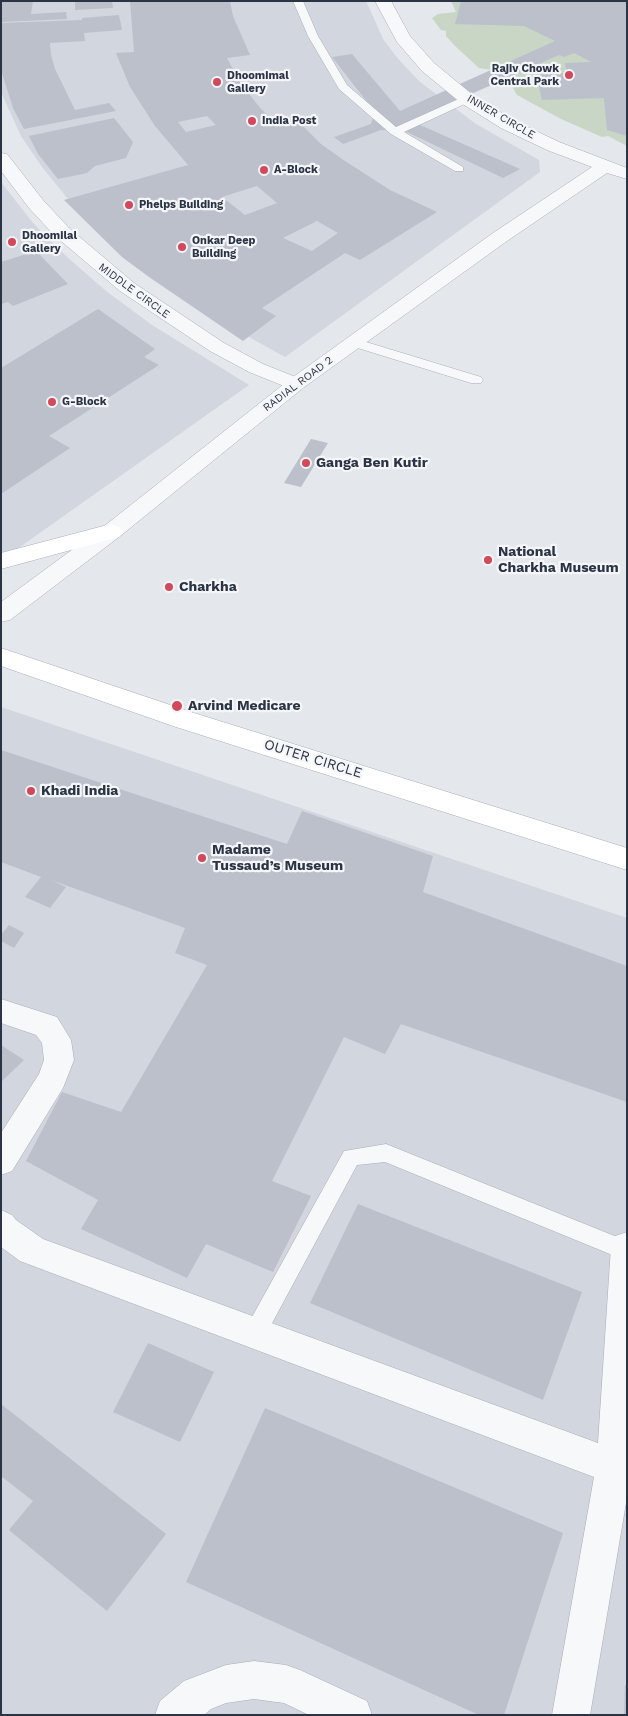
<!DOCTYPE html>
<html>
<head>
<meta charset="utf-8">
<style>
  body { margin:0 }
  #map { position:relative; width:628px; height:1716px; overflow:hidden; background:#e4e7ec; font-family:"Work Sans",sans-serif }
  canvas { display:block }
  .frame { position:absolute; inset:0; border:2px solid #2b3445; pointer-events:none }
</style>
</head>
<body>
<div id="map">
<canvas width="628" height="1716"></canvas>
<div class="frame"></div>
</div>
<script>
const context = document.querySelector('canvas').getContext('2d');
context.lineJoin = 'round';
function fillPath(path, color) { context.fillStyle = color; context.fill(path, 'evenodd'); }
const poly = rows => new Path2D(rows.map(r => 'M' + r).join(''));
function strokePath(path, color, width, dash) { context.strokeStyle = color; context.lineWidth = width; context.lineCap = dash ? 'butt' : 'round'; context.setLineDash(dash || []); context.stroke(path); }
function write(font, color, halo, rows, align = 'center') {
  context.font = font + ' "Work Sans",sans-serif'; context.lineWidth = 4.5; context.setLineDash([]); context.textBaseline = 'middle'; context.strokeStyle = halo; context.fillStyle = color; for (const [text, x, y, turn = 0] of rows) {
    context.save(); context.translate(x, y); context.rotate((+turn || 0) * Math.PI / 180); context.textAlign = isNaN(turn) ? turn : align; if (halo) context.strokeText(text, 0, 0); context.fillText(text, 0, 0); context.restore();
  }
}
const built = poly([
  [1,1,366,1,383,39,399,60,420,82,476,124,539,160,540,172,285,357,229,326,68,199,42,167,21,136,1,92],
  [1,182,33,223,67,257,106,291,152,325,249,385,10,554,1,555],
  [1,707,627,918,627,1715,1,1715]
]);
const green = poly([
  [451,1,627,1,627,146,608,136,602,137,561,119,517,95,513,88,517,79,505,72,479,68,455,46,446,36,446,31,441,30,432,18,438,14,456,12]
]);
const building = poly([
  [1,1,33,1,31,14,66,12,67,19,1,22],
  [75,1,112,1,113,8,75,10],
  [130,1,230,1,233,16,250,55,227,58,241,84,261,109,274,121,294,117,321,144,342,159,390,190,437,212,360,260,345,253,262,308,276,316,243,341,149,277,122,257,64,200,188,165,155,126,130,87,116,53,134,52],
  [207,116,216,125,186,132,178,122],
  [257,186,277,203,245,215,222,197],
  [317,221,338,233,312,251,283,238],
  [461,1,627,1,627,136,607,130,604,98,542,100,536,73,567,73,565,63,591,62,574,53,564,57,559,55,417,118,420,125,520,169,503,178,405,131,381,130,343,144,334,137,371,124,375,112,332,57,352,54,400,111,555,41,524,26,455,24],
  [119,15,122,30,84,33,85,41,50,43,51,55,55,69,75,110,109,103,116,111,24,129,13,108,1,70,1,23,82,20,82,18],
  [114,118,133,142,126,158,95,166,87,173,58,179,38,154,29,136],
  [36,251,68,284,13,306,8,302,1,304,1,262],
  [98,309,155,349,144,357,159,365,49,436,70,448,1,494,1,368],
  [311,439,328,443,301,487,284,483],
  [1,750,287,844,302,811,433,856,423,892,627,966,627,1102,401,1024,385,1054,344,1037,272,1181,311,1196,273,1272,206,1244,187,1278,81,1229,98,1200,26,1161,62,1092,121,1112,207,965,175,953,185,928,51,880,66,887,50,908,25,897,41,877,1,862],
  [9,925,24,933,14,948,1,941,1,935],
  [1,1045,24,1060,1,1082],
  [358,1204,582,1292,543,1400,310,1303],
  [148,1343,214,1372,180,1442,113,1412],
  [1,1404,166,1534,107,1611,9,1530,33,1501,1,1476],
  [265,1408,563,1533,504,1715,479,1715,186,1582],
  [625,1685,627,1685,627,1715,624,1715]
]);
const service = poly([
  [293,1,303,1,318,36,347,85,396,127,463,97,471,97,471,101,404,132,463,167,463,171,455,171,391,134,339,89,308,36,293,1],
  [353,338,481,377,483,380,481,383,471,383,348,345,346,342,348,339,353,338],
  [386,1144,627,1241,627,1261,385,1162,357,1165,263,1340,255,1343,247,1340,244,1333,247,1326,344,1151,386,1144]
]);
const minor = poly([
  [1,153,7,154,43,200,69,228,134,283,224,343,263,364,303,380,307,384,303,388,296,390,289,388,249,372,210,351,120,291,55,236,29,208,1,171,1,153],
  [1,999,57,1017,71,1040,74,1060,63,1088,12,1171,1,1175,1,1133,39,1074,44,1060,42,1043,36,1035,1,1023,1,999],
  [1,1210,12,1215,16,1220,43,1239,598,1443,611,1247,615,1236,627,1232,627,1497,590,1715,552,1715,594,1477,20,1261,1,1247,1,1210],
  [254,1661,286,1665,300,1670,367,1701,372,1715,309,1715,284,1703,254,1699,226,1703,211,1709,204,1715,155,1715,160,1701,184,1681,226,1665,254,1661]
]);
const tertiary = poly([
  [375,1,391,1,410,36,434,63,473,95,513,120,559,142,627,168,627,179,607,173,507,241,303,388,119,537,10,620,1,622,1,602,103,527,289,380,493,233,592,167,547,150,501,128,461,103,422,71,397,42,375,1]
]);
const secondary = poly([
  [111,524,119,527,123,532,119,537,1,569,1,553,111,524],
  [1,648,194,713,627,848,627,870,176,727,1,666,1,648]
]);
const markers = [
  [569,75,5,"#d1495b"],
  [217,82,5,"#d1495b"],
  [252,121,5,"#d1495b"],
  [264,170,5,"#d1495b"],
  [129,205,5,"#d1495b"],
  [12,242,5,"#d1495b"],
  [182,247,5,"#d1495b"],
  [52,402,5,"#d1495b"],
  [306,463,5,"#d1495b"],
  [488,560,5,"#d1495b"],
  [169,587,5,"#d1495b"],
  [177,706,6,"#d1495b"],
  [31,791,5,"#d1495b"],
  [202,858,5,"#d1495b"]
];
const farPoinames = [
  ["Rajiv Chowk",559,69,"right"],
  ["Central Park",559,82,"right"],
  ["Dhoomimal",227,76],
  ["Gallery",227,89],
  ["India Post",262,121],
  ["A-Block",274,170],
  ["Phelps Building",139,205],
  ["Dhoomilal",22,236],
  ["Gallery",22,249],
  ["Onkar Deep",192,241],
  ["Building",192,254],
  ["G-Block",62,402]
];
const farStreetnames = [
  ["INNER CIRCLE",501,117,30],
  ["MIDDLE CIRCLE",134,291,36],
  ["RADIAL ROAD 2",298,384,-37]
];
const poiNames = [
  ["Ganga Ben Kutir",316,463],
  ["National",498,552],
  ["Charkha Museum",498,568],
  ["Charkha",179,587],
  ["Arvind Medicare",188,706],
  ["Khadi India",41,791],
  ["Madame",212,850],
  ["Tussaud’s Museum",212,866]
];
const streetNames = [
  ["OUTER CIRCLE",313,759,17]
];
fillPath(built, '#d2d6de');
fillPath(green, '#c9d6c5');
fillPath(building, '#bbc0ca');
strokePath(service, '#a9aeb7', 1);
strokePath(minor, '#a9aeb7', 1);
strokePath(tertiary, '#a9aeb7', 1);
strokePath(secondary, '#a9aeb7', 1);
fillPath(service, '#f7f8fa');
fillPath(minor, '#f7f8fa');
fillPath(tertiary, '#f7f8fa');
fillPath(secondary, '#fff');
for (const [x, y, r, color] of markers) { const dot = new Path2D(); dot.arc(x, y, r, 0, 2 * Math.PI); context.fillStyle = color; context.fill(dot); strokePath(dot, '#f4f6f9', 2); }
write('bold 11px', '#2b3445', '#f4f6f9', farPoinames, 'left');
write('11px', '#2b3445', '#f4f6f9', farStreetnames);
write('bold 14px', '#2b3445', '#f4f6f9', poiNames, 'left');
write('14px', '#2b3445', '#f4f6f9', streetNames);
</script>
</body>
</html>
